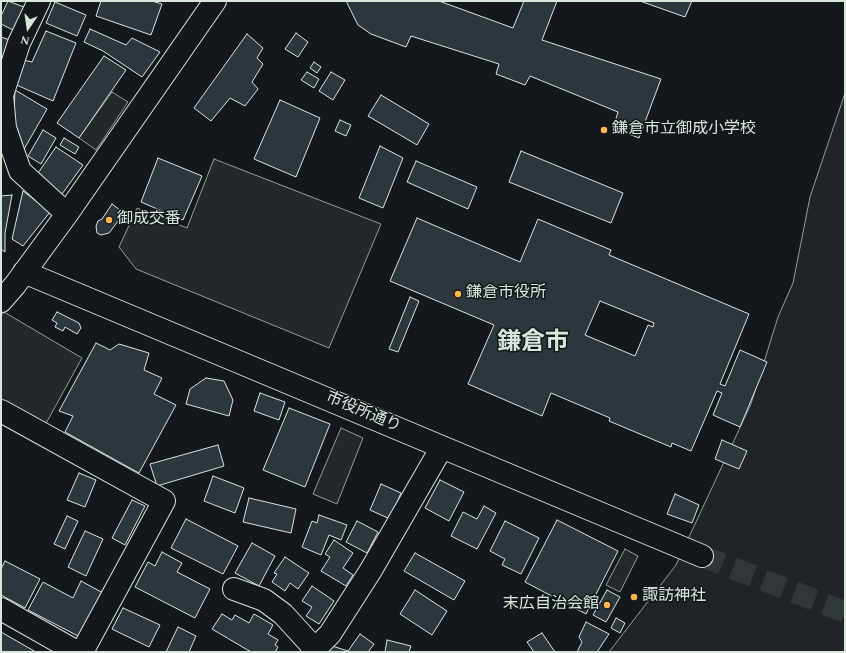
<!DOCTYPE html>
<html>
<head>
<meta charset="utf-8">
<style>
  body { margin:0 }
  #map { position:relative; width:846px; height:653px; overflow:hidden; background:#14181c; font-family:Spectral,serif }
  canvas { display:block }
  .frame { position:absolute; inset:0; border:2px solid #d8e6dc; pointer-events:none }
  .north { position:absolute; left:8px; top:8px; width:40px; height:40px; -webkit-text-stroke:3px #14181c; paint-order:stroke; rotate:193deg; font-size:11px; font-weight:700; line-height:16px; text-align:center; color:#d8e6dc }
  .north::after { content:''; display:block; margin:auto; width:14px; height:18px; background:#d8e6dc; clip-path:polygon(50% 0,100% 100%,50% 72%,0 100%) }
</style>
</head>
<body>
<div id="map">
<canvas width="846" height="653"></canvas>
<div class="frame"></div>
<div class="north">N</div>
</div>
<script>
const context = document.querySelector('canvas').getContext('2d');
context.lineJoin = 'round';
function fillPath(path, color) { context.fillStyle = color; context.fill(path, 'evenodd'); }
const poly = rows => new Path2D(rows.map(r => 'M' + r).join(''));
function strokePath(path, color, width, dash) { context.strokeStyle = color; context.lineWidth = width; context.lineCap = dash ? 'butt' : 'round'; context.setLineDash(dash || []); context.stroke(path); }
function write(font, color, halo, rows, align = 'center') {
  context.font = font + ' Spectral,"Noto Sans JP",serif'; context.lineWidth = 3; context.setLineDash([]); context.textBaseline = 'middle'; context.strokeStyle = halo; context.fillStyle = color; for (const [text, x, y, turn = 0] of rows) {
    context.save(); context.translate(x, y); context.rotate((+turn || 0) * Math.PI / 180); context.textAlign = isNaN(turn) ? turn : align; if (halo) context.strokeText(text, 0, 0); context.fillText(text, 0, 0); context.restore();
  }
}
const green = poly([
  [845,93,845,652,609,652,676,565,751,404,778,317,793,283,810,197,845,93]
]);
const parking = poly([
  [112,92,128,102,96,150,79,138,112,92],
  [214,159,381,224,329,348,136,269,119,247,137,208,187,228,214,159],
  [4,312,82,358,44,427,1,404,1,316,4,312],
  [341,428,363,438,337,504,313,494,341,428],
  [625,549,638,556,620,592,606,585,625,549]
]);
const building = poly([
  [8,1,24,7,13,30,1,24,1,16,8,1],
  [101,1,152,1,162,4,151,35,96,16,101,1],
  [346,1,439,1,513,28,524,1,557,1,542,40,661,79,639,138,613,128,618,112,530,76,525,85,496,74,499,64,411,36,406,47,371,34,358,25,346,1],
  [640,1,692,1,685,17,640,1],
  [55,2,86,15,77,36,46,23,55,2],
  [90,29,126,45,132,38,160,52,142,77,103,51,84,42,90,29],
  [46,31,76,43,53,101,12,83,23,60,32,62,46,31],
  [296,33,308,42,298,57,285,49,296,33],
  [247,34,263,48,257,58,263,64,252,82,258,89,245,106,230,98,211,121,194,108,247,34],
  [1,37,10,40,1,62,1,37],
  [104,56,126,70,79,138,57,123,104,56],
  [314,62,321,67,317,73,310,68,314,62],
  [307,72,319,79,314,88,301,80,307,72],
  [331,72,345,80,333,100,319,91,331,72],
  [15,90,47,109,23,151,19,145,14,117,15,90],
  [381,95,429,124,417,145,368,116,381,95],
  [280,100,320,118,296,177,254,159,280,100],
  [340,120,351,125,346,136,335,131,340,120],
  [43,130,56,138,41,164,28,156,43,130],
  [64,138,79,147,75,154,60,145,64,138],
  [380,146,403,158,383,208,359,198,380,146],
  [56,147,83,165,62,194,36,176,56,147],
  [521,151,623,193,611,223,509,182,521,151],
  [158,158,202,176,183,220,141,202,158,158],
  [416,161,477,187,468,209,407,182,416,161],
  [23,191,50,212,23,246,12,239,23,191],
  [12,195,5,233,5,252,1,249,1,196,12,195],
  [112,204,124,213,109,233,101,235,97,233,96,226,98,221,102,219,112,204],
  [417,218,520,262,538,219,611,250,609,255,749,314,720,384,725,386,740,350,767,362,740,427,713,415,722,393,717,391,691,451,672,443,671,447,609,421,610,418,551,393,542,416,468,384,494,325,390,281,417,218],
  [600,301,654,323,653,327,648,325,635,356,585,335,600,301],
  [410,297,419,301,398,352,389,349,410,297],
  [57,312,79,323,81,328,77,334,65,327,63,331,55,327,57,323,52,320,57,312],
  [96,343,110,350,119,344,149,353,144,370,162,378,154,394,176,405,139,473,65,432,73,416,59,411,96,343],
  [206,378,224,381,233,400,229,416,186,404,190,389,206,378],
  [260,393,285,402,279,420,254,411,260,393],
  [289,408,330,424,305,487,263,470,289,408],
  [722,440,747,451,739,469,715,459,722,440],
  [218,445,224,466,157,486,150,464,218,445],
  [79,473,96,480,85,507,67,500,79,473],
  [213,476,244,488,235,513,204,501,213,476],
  [440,480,464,492,449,521,425,508,440,480],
  [381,484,401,493,390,519,370,510,381,484],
  [675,494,699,505,692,523,667,514,675,494],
  [249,498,296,509,291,533,243,522,249,498],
  [132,500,145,506,125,545,112,538,132,500],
  [484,506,496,513,477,549,451,536,463,512,477,519,484,506],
  [319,515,347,525,341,540,329,535,321,555,302,547,312,521,317,523,319,515],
  [67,516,78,521,65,549,54,544,67,516],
  [186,519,238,546,223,574,171,548,186,519],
  [557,520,618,551,586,614,525,582,557,520],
  [357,521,378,532,367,553,346,542,357,521],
  [505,521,539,538,521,574,502,565,505,559,490,551,505,521],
  [85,531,103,539,86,576,68,567,85,531],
  [334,540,353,553,343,568,353,575,346,586,321,571,330,557,325,554,334,540],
  [252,543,275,556,259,586,235,573,252,543],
  [162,552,182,563,177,572,210,589,195,618,135,587,148,562,155,566,162,552],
  [415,553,465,581,454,600,404,571,415,553],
  [285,557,309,573,298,589,290,583,285,591,272,582,277,574,274,573,285,557],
  [5,561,40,579,25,608,1,595,1,569,5,561],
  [81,581,103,593,80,637,28,610,43,582,73,598,81,581],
  [312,586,334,601,319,624,306,616,312,607,302,601,312,586],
  [415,590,447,611,432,635,400,614,415,590],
  [607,590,620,597,606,622,593,615,607,590],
  [123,608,160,625,149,647,112,629,123,608],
  [222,614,232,620,235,615,249,623,254,614,273,625,268,634,278,640,275,645,278,647,275,652,251,652,212,629,222,614],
  [616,618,625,623,620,633,611,628,616,618],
  [586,622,609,634,597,652,577,652,582,642,579,637,586,622],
  [178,627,196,636,189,652,166,652,178,627],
  [1,632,36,652,1,652,1,632],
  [542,633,555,652,534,652,527,642,542,633],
  [360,634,374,644,368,652,325,652,329,645,348,651,360,634],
  [387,640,411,646,409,652,385,652,387,640]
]);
const minorTunnel = poly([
  [702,556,845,612]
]);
const minor = poly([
  [39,1,19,43,2,95,5,128,20,171,67,214],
  [24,272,702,556],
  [1,301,15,285,67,214,215,1],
  [1,411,164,501,82,652],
  [234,589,264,600,283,614,315,649],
  [1,609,77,652],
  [312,652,330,634,371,570,442,447]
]);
const markers = [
  [604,130,4,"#ffb74d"],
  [109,220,4,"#ffb74d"],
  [458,294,4,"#ffb74d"],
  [634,597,4,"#ffb74d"],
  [607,605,4,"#ffb74d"]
];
const poiNames = [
  ["鎌倉市立御成小学校",612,130],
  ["御成交番",117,220],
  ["鎌倉市役所",466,294],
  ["諏訪神社",642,597],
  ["末広自治会館",599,605,"right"]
];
const streetNames = [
  ["市役所通り",363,413,23]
];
const townNames = [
  ["鎌倉市",533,344]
];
fillPath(green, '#202428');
strokePath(green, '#939e99', 1);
fillPath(parking, '#24282b');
strokePath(parking, '#939e99', 1);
fillPath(building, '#2c363c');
strokePath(building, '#d8e6dc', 1);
strokePath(minorTunnel, '#313739', 22, [22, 11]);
strokePath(minor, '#d8e6dc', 24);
strokePath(minor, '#14181c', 22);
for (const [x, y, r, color] of markers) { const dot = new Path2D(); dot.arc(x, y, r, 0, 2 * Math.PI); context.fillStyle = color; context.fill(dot); strokePath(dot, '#14181c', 1.5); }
write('16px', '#d8e6dc', '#14181c', poiNames, 'left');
write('16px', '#d8e6dc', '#14181c', streetNames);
write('bold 24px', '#d8e6dc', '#14181c', townNames);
</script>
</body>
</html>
